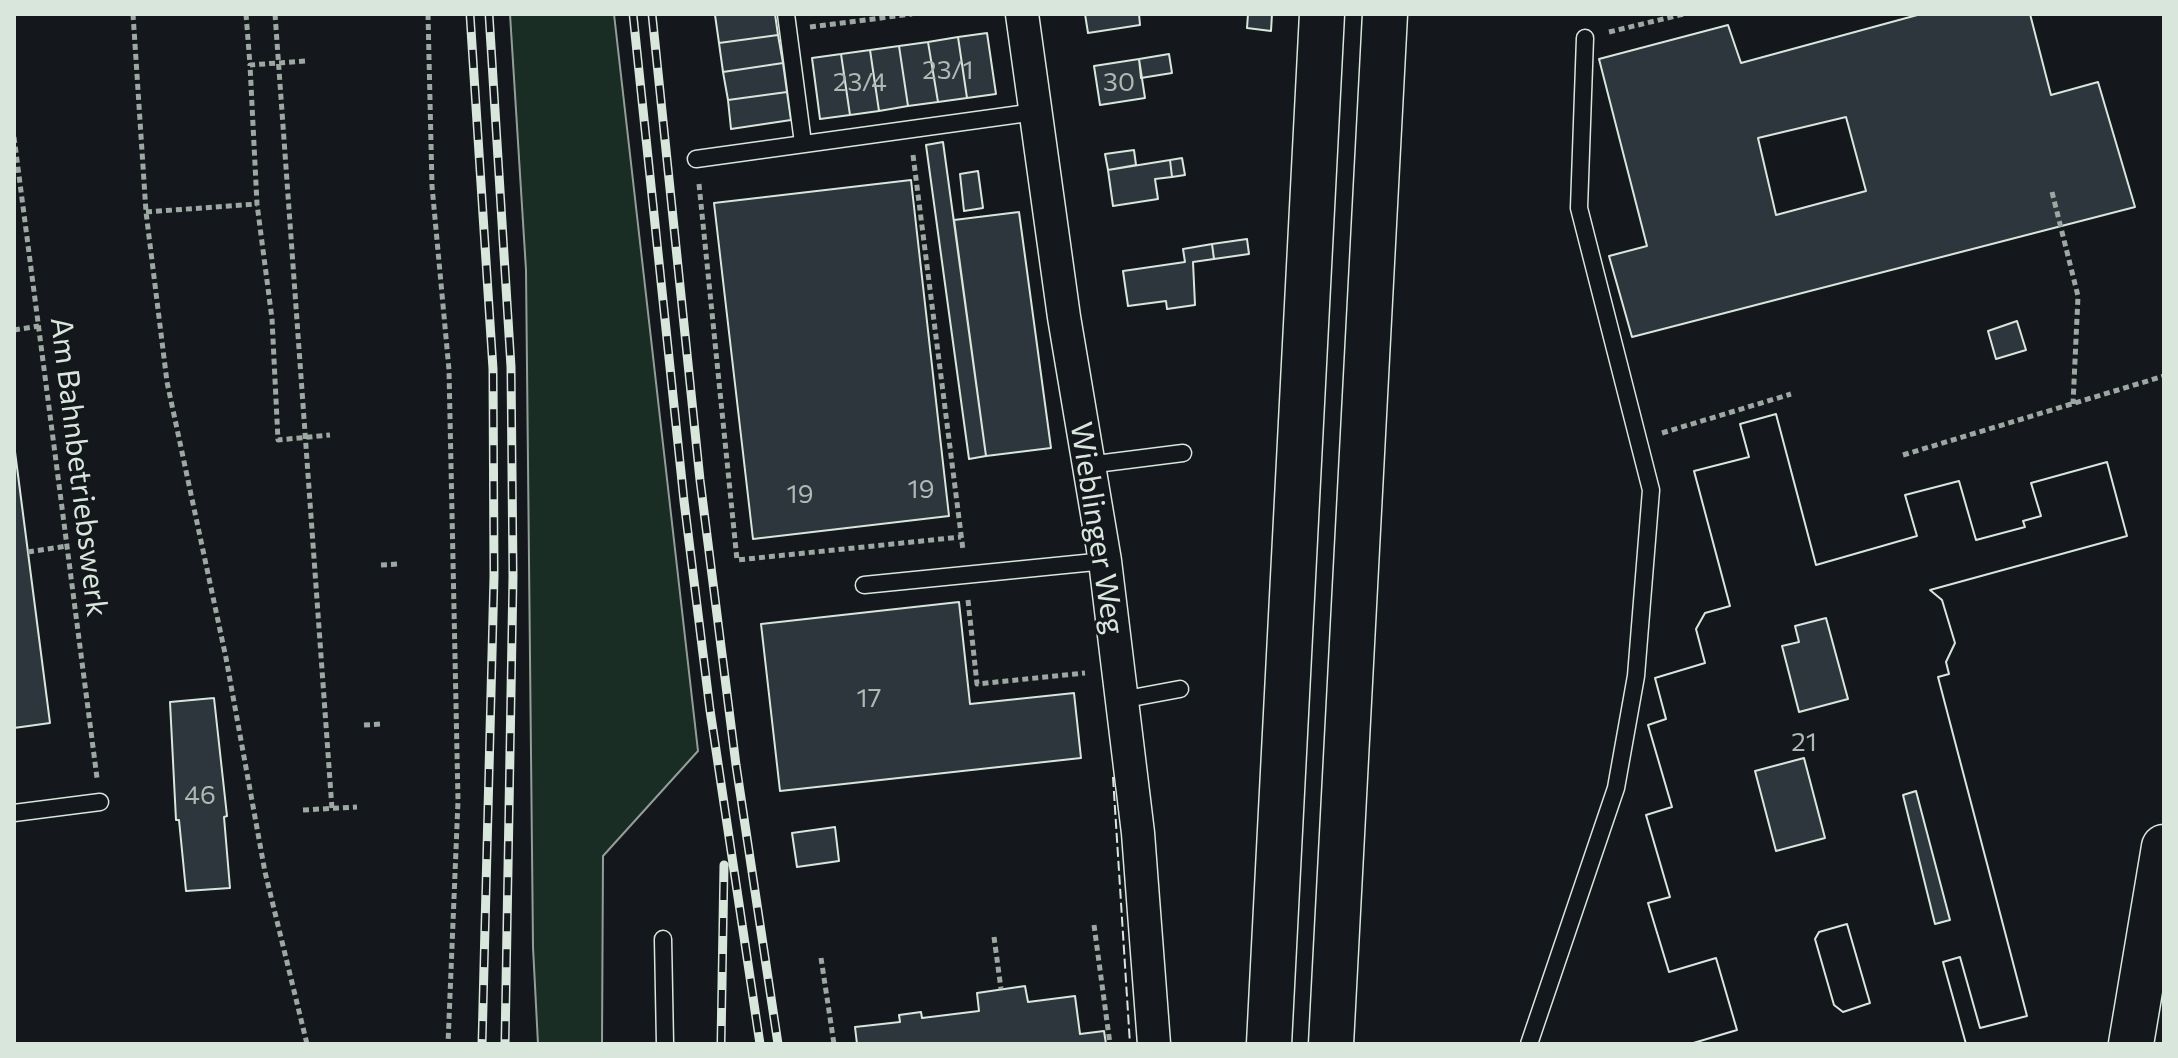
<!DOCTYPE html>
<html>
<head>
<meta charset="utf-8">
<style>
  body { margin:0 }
  #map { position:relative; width:2178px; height:1058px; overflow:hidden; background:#14181c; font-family:Commissioner,sans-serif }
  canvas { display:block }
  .frame { position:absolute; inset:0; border:16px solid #d8e6dc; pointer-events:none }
</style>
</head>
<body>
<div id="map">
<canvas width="2178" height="1058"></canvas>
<div class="frame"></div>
</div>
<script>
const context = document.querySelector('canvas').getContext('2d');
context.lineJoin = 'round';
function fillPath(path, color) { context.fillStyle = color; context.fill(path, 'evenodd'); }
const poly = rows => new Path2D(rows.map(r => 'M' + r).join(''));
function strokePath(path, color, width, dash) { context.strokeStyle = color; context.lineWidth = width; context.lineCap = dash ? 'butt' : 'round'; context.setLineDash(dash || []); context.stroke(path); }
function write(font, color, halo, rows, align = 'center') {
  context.font = font + ' Commissioner,sans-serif'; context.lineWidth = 6; context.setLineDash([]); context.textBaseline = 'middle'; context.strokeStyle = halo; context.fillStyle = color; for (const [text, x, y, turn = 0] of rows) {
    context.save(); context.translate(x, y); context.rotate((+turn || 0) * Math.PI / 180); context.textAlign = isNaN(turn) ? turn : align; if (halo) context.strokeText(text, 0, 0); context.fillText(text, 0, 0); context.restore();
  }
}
const green = poly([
  [510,14,614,14,698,751,603,856,602,1044,538,1044,533,947,526,270,510,14]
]);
const building = poly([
  [775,14,778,35,719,43,715,15,775,14],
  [1085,14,1139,14,1140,25,1088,33,1085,14],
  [1248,14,1272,14,1271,31,1247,28,1248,14],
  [1921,14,2030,14,2051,95,2098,82,2135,207,1632,337,1609,256,1647,246,1599,59,1728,25,1741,63,1921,14],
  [1846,117,1866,191,1776,215,1758,138,1846,117],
  [987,33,996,94,967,98,958,37,987,33],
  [778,35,783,63,723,72,719,43,778,35],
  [958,37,967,98,938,102,928,42,958,37],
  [928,42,938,102,908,106,899,46,928,42],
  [899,46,908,106,879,111,870,50,899,46],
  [870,50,879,111,850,115,841,54,870,50],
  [841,54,850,115,820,119,812,58,841,54],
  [1169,54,1172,73,1141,78,1139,59,1169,54],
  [1139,59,1145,98,1100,105,1094,66,1139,59],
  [783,63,787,92,728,100,723,72,783,63],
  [787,92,791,120,731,129,728,100,787,92],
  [943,142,986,456,969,459,926,145,943,142],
  [1134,150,1136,165,1108,170,1105,154,1134,150],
  [1182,158,1185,175,1172,177,1170,160,1182,158],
  [1170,160,1172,177,1155,179,1158,199,1113,206,1108,170,1170,160],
  [978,171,983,208,964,211,960,174,978,171],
  [911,180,949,516,753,539,714,203,911,180],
  [1019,212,1051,448,986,456,954,220,1019,212],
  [1247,239,1249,254,1214,259,1212,244,1247,239],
  [1212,244,1214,259,1193,262,1195,305,1167,309,1166,301,1128,306,1123,271,1185,262,1183,249,1212,244],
  [2017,321,2026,350,1996,359,1988,331,2017,321],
  [1776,414,1816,565,1917,536,1905,495,1959,481,1976,540,2025,527,2023,521,2041,516,2031,483,2107,462,2127,536,1930,590,1942,600,1955,643,1946,662,1949,674,1938,677,2027,1016,1980,1028,1960,957,1943,962,1966,1044,1690,1044,1737,1030,1716,958,1669,972,1648,903,1670,897,1646,815,1672,807,1648,725,1666,719,1655,678,1705,663,1696,629,1705,613,1730,606,1694,471,1749,457,1740,424,1776,414],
  [1847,924,1870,1003,1843,1012,1834,1005,1815,939,1819,932,1847,924],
  [1776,414,1816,565,1917,536,1905,495,1959,481,1976,540,2025,527,2023,521,2041,516,2031,483,2107,462,2127,536,1930,590,1942,600,1955,643,1946,662,1949,674,1938,677,2027,1016,1980,1028,1960,957,1943,962,1966,1044,1690,1044,1737,1030,1716,958,1669,972,1648,903,1670,897,1646,815,1672,807,1648,725,1666,719,1655,678,1705,663,1696,629,1705,613,1730,606,1694,471,1749,457,1740,424,1776,414],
  [1826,618,1848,699,1799,712,1782,646,1799,642,1795,626,1826,618],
  [1804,758,1825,838,1776,851,1755,771,1804,758],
  [1916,791,1950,920,1935,924,1903,795,1916,791],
  [1847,924,1870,1003,1843,1012,1834,1005,1815,939,1819,932,1847,924],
  [14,444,50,723,14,728,14,444],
  [959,602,970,704,1074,693,1081,758,780,791,761,624,959,602],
  [214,698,227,816,224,817,230,888,186,891,179,820,176,820,170,702,214,698],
  [835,827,839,861,797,867,792,833,835,827],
  [1025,986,1028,1002,1075,996,1080,1034,1104,1031,1106,1044,857,1044,855,1027,900,1022,899,1015,921,1012,922,1018,979,1011,977,993,1025,986]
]);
const path = poly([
  [133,14,146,212,167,382,226,658,265,872,307,1044],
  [246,14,250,65],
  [275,14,332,809],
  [428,14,432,186,449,370,458,801,448,1044],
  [810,27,912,14],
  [1609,32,1684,14],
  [305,61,250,65,257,204,272,319,278,440,330,435],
  [14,137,97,778],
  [913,155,963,550],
  [699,184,737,560,961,537],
  [2052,192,2078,296,2073,404],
  [146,212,257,204],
  [14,330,39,326],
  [1662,433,1791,394],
  [1903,455,2164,376],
  [28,552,67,546],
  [381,565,399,564],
  [968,600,977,684,1085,673],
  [364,725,381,724],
  [303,810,357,807],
  [1094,925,1110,1044],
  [994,937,1001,989],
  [821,958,834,1044]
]);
const lane = poly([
  [786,14,803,143],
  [696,159,1035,112],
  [1088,465,1183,453],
  [864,585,1105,561],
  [1121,700,1180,689],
  [14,813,100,802],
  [663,939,665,1044],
  [1529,1044,1616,788,1636,676,1651,490,1579,208,1585,38]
]);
const street = poly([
  [1022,14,1064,317,1105,561,1138,833,1154,1044]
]);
const secondary = poly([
  [2131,1044,2164,847]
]);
const highway = poly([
  [1269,1044,1322,14],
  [1331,1044,1385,14]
]);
const rail = poly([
  [470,14,493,369,494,576,482,1044],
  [489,14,511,367,513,576,505,1044],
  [633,14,684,501,710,710,760,1044],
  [652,14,700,480,736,765,778,1044],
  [721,1044,724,865]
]);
const fence = poly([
  [1113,777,1130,1044]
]);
const numberNames = [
  ["23/1",948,70],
  ["23/4",860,82],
  ["30",1119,82],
  ["19",921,489],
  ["19",800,494],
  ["17",869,698],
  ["21",1804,742],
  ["46",200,795]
];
const streetNames = [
  ["Am Bahnbetriebswerk",79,467,83],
  ["Wieblinger Weg",1097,528,81]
];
fillPath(green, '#1a2d24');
strokePath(green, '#939e99', 2);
fillPath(building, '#2c363c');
strokePath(building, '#d8e6dc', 2);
strokePath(lane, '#d8e6dc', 19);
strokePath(street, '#d8e6dc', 35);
strokePath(secondary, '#d8e6dc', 47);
strokePath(highway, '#d8e6dc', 47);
strokePath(path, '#9da8a2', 5, [6, 4]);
strokePath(lane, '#14181c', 16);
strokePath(street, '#14181c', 32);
strokePath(secondary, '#14181c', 44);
strokePath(highway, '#14181c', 44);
strokePath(rail, '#d8e6dc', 9);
strokePath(rail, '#14181c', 6, [18]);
strokePath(fence, '#d8e6dc', 2, [10, 4]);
write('26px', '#adbab4', null, numberNames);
write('30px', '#d8e6dc', '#14181c', streetNames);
</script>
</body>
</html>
